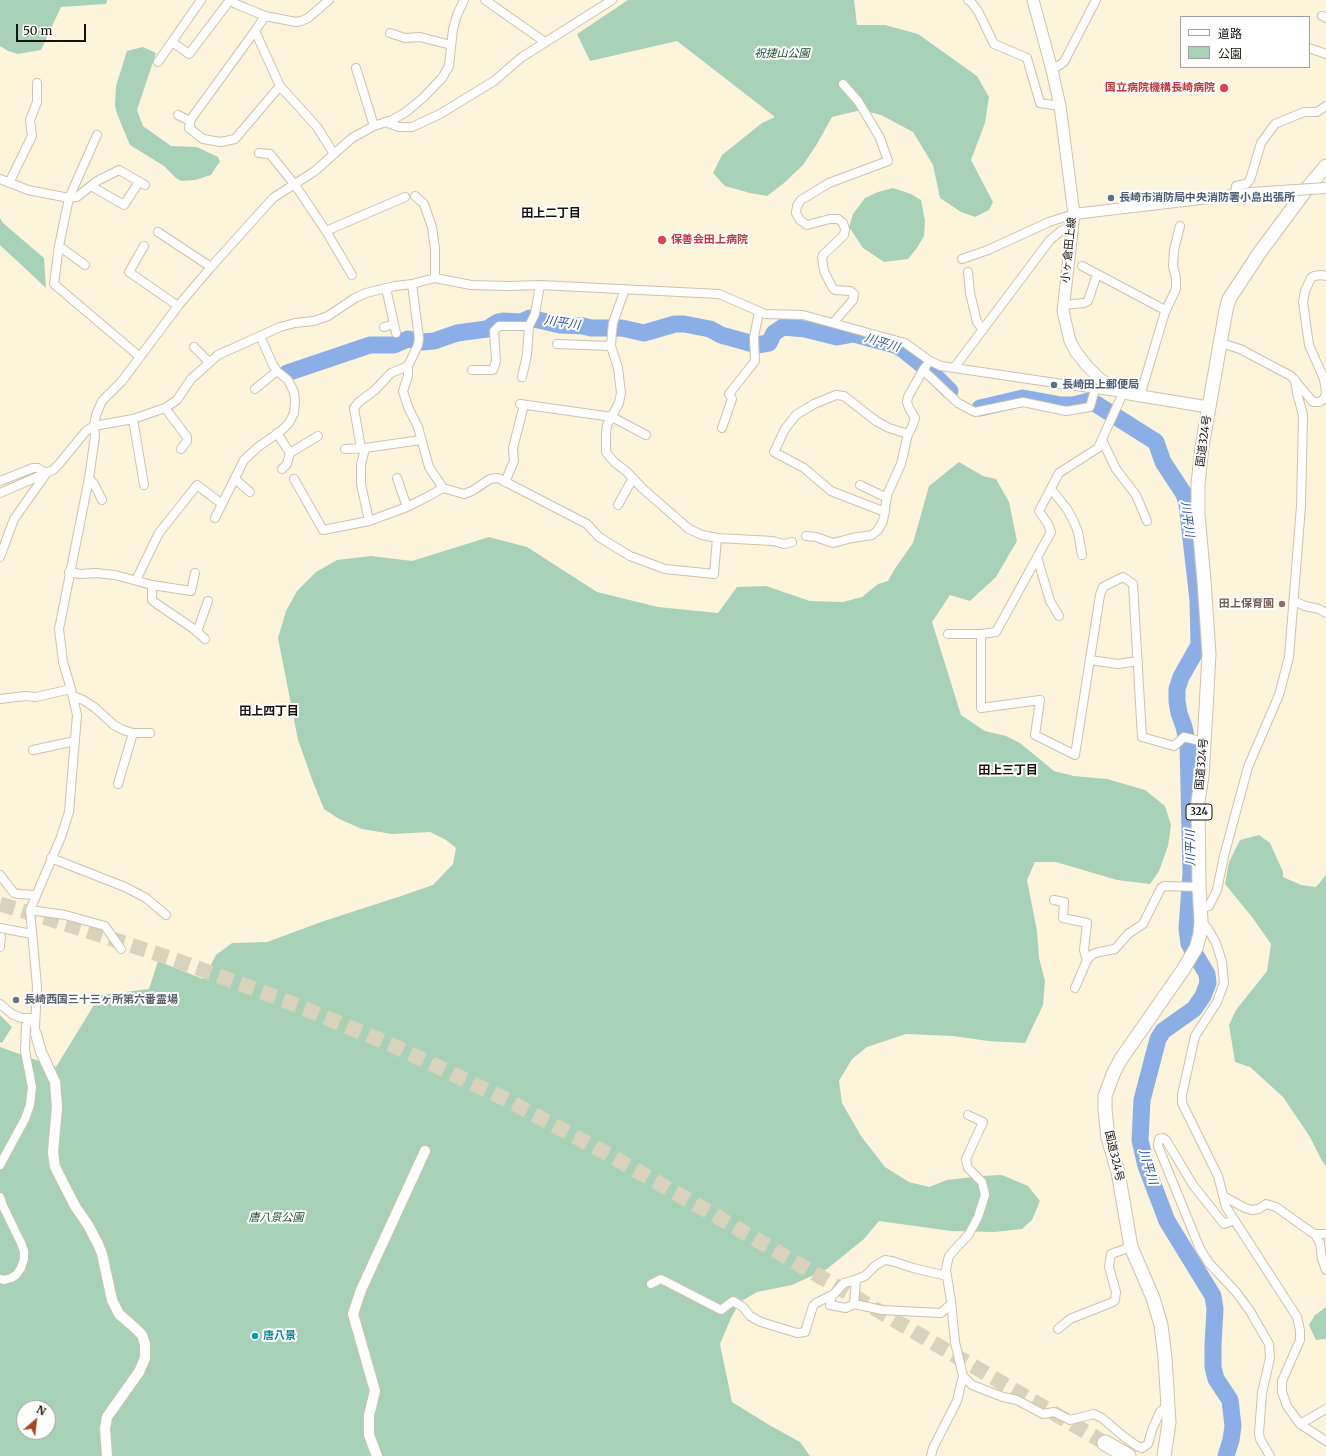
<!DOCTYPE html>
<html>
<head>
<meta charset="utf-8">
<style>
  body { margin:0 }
  #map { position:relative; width:1326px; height:1456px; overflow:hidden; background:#fdf5db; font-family:Merriweather,"Noto Sans JP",serif }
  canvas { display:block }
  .legend { position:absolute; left:1180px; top:16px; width:130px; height:52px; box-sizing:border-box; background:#fff; border:1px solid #a2a19d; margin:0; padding:5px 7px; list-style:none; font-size:12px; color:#16130a }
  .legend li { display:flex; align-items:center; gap:8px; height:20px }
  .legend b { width:20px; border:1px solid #a2a19d }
  .north { position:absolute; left:16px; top:1400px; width:40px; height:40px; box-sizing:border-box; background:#fff; border:1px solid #a2a19d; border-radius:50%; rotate:28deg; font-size:11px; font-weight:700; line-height:16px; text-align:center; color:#16130a }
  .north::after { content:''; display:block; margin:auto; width:14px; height:18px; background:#ad4425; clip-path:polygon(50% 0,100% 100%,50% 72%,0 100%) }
  .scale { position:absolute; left:16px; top:24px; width:70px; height:18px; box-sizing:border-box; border:2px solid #16130a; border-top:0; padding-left:5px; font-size:12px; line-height:14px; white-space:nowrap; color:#16130a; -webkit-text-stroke:3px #fff; paint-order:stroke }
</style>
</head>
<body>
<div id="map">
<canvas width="1326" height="1456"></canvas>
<ul class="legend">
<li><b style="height:5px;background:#fff"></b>道路</li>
<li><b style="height:11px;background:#a8d2b8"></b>公園</li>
</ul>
<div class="north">N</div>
<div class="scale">50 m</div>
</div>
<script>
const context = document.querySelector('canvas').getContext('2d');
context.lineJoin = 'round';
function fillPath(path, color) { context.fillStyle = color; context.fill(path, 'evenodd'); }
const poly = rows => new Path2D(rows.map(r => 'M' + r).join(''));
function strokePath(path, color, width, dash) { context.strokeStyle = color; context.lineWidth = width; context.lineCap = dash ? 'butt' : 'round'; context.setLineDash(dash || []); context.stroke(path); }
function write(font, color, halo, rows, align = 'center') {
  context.font = font + ' Merriweather,"Noto Sans JP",serif'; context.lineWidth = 4; context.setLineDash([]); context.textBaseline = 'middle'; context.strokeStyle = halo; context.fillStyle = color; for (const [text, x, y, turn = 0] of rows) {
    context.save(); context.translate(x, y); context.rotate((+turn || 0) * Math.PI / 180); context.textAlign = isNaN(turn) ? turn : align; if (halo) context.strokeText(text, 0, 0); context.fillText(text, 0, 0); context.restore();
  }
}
const green = poly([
  [0,0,107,0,106,4,61,7,41,50,18,54,8,51,0,46],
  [628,0,854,0,857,25,885,25,918,34,977,76,989,97,985,123,971,160,993,202,989,210,975,217,961,212,940,198,933,165,913,132,881,115,861,110,832,117,817,144,803,165,784,183,767,196,750,193,725,186,713,173,722,155,762,123,775,117,677,41,590,61,577,34],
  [143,47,156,53,137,110,143,126,171,146,197,147,218,157,220,162,216,167,211,175,195,180,181,181,176,178,164,166,130,145,117,114,115,105,116,86,127,51],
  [893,188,911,194,921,200,925,221,924,236,917,248,908,259,884,262,863,248,849,227,853,214,865,198,878,192],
  [0,218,3,223,44,258,46,288,0,245],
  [959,462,983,476,996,479,1009,502,1017,541,996,577,970,601,950,595,932,622,961,715,985,731,1006,736,1020,743,1054,771,1074,776,1107,779,1145,790,1165,806,1171,825,1168,846,1159,871,1150,884,1117,880,1056,862,1035,862,1027,880,1037,931,1039,958,1045,981,1043,1005,1025,1043,988,1041,953,1036,906,1034,867,1047,852,1059,839,1081,842,1103,861,1136,885,1167,909,1182,929,1187,947,1180,982,1176,1002,1175,1028,1186,1040,1201,1032,1220,1022,1229,994,1232,951,1231,879,1221,864,1239,827,1269,792,1285,757,1292,740,1302,731,1318,720,1344,732,1402,771,1426,800,1442,810,1456,0,1456,0,1047,56,1067,100,995,149,989,158,961,203,979,216,955,232,943,267,942,321,922,401,896,433,885,453,864,456,848,446,840,430,832,392,834,362,829,339,819,324,809,313,782,298,740,278,638,286,611,297,591,316,572,337,560,371,556,412,561,489,537,527,547,597,592,658,607,718,613,737,587,766,586,810,601,843,602,862,597,878,584,888,581,894,570,913,543,929,486],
  [24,1408,48,1408,48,1432,24,1432],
  [1259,835,1270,843,1283,872,1283,877,1301,885,1316,887,1326,875,1326,1166,1322,1161,1310,1137,1283,1097,1250,1067,1235,1062,1229,1025,1236,1010,1267,971,1271,944,1252,917,1225,884,1229,862,1240,840],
  [0,1015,12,1027,2,1043,0,1042],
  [1326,1307,1326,1339,1316,1340,1309,1325,1315,1315]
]);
const river = poly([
  [287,373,370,345,394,345,408,339,422,342,434,341,457,333,487,329,498,322,503,321,521,322,530,318,560,325,583,326,591,328,622,328,644,333,675,324,684,324,710,329,721,335,757,345,769,343,774,333,783,327,805,329,837,337,854,334,895,345,901,348,932,373,950,391],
  [980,408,1023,398,1061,405,1073,405,1089,401,1096,404,1156,442,1163,462,1184,494,1187,504,1198,600,1199,645,1181,677,1177,689,1177,701,1179,713,1184,727,1188,745,1191,872,1187,928,1189,944,1207,974,1208,983,1203,996,1194,1009,1163,1031,1158,1039,1142,1100,1140,1140,1146,1166,1167,1221,1213,1296,1215,1309,1213,1345,1213,1367,1216,1379,1230,1400,1233,1426,1231,1440,1226,1456]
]);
const motorwayTunnel = poly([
  [0,904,69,925,176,960,281,999,392,1045,505,1099,604,1152,704,1209,1105,1443]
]);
const minor = poly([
  [230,0,236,4,265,16],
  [485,0,545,42],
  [968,0,971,2,978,11,994,44,1027,58,1040,103,1060,106],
  [1322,16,1326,18],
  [255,31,191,119,189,128,203,139,221,142,235,139,280,86],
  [390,33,405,38,420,37,451,45],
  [172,42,189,54,230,0],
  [1309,48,1326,54],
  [158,62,201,0],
  [356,68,374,126],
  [1052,70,1064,62,1096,0],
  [178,115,190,121],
  [385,122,399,127,412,127,440,114,494,81,522,57,612,0],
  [97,135,69,198,59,246,54,284,140,357],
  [259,153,270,154,295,185,326,231,352,275],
  [334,154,352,138,374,126,392,120,406,112,424,97,442,78,449,66,453,29,457,15,464,0],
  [0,179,28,190,69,198,77,197,97,181,119,170,145,185],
  [9,183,32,136,30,120,37,102,37,83],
  [91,186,124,205,139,182],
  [1235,194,1236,186,1246,184,1250,180,1261,143,1275,124,1304,112,1317,112,1326,106],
  [415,196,424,204,432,227,435,249,435,278],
  [326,231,405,197],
  [158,232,211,267],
  [59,246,85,265],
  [144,246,129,272,178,306],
  [962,259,988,250,1049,222,1074,214],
  [1082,266,1165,310],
  [968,272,970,293,977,322,983,330],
  [1326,276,1321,275,1314,276,1311,278,1305,291,1303,302,1309,345,1324,379,1326,393],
  [412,284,419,338,418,345,408,366,408,376,403,391,408,407,418,427,429,467,443,488,464,494,472,491,490,479,498,478,587,524,599,537,630,556,665,569,714,574,717,538,702,535,689,529,642,488,626,471,614,462,606,452,606,433,607,425,619,403,621,393,618,368,611,346,612,332,613,323,625,289],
  [386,288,396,333],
  [1064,305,1084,303,1088,301,1097,274],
  [833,323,853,300,854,294,850,291,835,290,832,287,824,271,822,258,823,255,844,235,845,229,843,223,838,219,830,219,807,225,800,220,796,213,797,206,801,200,829,183,888,161,880,138,870,121,858,101,843,84],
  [384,327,394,324],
  [1221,343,1240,349,1291,376,1313,402,1319,402,1324,399,1326,393],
  [557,344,611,346],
  [194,347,209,362],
  [926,366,923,370,958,403,975,412,1023,402,1066,411,1090,407,1095,389],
  [954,368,1050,240,1061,231,1072,226],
  [472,370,493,370,496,361,494,331,499,326,529,326],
  [522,377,527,355,529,326,535,314,540,285],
  [255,389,277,371],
  [1140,396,1165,312,1176,289,1176,278,1173,266,1174,250,1180,226],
  [520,404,612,417,646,435],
  [165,408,187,437,187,441,181,449],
  [133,419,144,485],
  [722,428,732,399,729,394,755,361,754,337,759,312],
  [277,433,290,453,287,464,282,469],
  [1102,440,1116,469,1136,495,1147,521],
  [361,448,354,408,359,402,375,390,391,373,408,366],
  [365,448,361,465,361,484,369,521],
  [345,449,365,448,421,440],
  [290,453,318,436],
  [89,478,94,484,102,500],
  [397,478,407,507],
  [235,479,250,492],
  [294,479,323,530,369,521,407,507,427,497,443,488],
  [0,481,33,468,38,468,46,473],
  [505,482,514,461,513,448,524,405],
  [860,485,887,498],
  [1051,489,1067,509,1074,522,1078,532,1082,555],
  [0,493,53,470,59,464,86,431,94,426,133,419,165,408,177,400,191,379,218,355,280,327,295,323,314,321,328,316,355,298,366,293,395,286,412,284,435,278,471,285,509,286,540,285,719,294,765,314,803,315,905,343,930,361,941,366,1123,393,1098,448,1059,473,1039,511,1048,524,1051,532,996,632,981,634],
  [618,505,633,478],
  [885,512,831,491,804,468,774,452,785,429,796,415,814,404,836,395,844,396,876,421,889,428,908,434],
  [215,518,244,460,258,447,281,431,289,423,294,413,295,401,294,392,288,380,277,371,273,365,260,336],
  [806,536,816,537,833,543,852,538,872,535,878,530,883,521,887,495,901,464,908,434,912,427,915,418,909,408,907,402,908,397,923,370],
  [717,538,773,541,784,544,792,542],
  [0,557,14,519,46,474],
  [1037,557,1050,601,1059,616],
  [69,572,80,574,96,573,115,575,152,585,191,591,195,573],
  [136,580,159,533,197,485,222,504],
  [152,585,152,600,157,604,194,629,205,639],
  [1294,601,1305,606,1319,609,1326,613],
  [197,632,208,601],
  [948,634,981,634,981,708,1040,700,1035,735,1075,755,1100,595,1103,587,1123,577,1133,584,1142,737,1174,746,1184,737,1204,742],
  [1090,660,1118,664,1138,661],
  [73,696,83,700,94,707,114,725,123,730,133,733,150,733],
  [0,699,25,696,36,697,71,689],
  [33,750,75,741],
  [118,784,133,733],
  [51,858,125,887,146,898,166,915],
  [0,875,14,893,19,894,36,895],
  [1054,900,1064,902,1063,918,1087,923,1084,950,1087,960],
  [1201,908,1209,906,1217,890,1224,856,1248,767,1279,695,1289,657,1301,506,1303,415,1297,393,1295,380],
  [30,910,65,915,105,926,121,949],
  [1201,921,1208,929,1216,943,1222,962,1224,983,1217,1002,1195,1036,1182,1095,1182,1103,1218,1176,1226,1207,1297,1317,1300,1330,1300,1340,1282,1381,1282,1392,1287,1406,1300,1424,1326,1441],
  [0,928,32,934],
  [0,947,1,937],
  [1075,988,1087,960,1093,954,1099,952,1115,949,1128,934,1143,924,1161,888,1164,886,1199,887],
  [0,1004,12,1014,21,1018,34,1018],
  [36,1034,35,1028,37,986,30,910,61,837,69,812,77,715,71,689,63,662,59,629,89,478,95,436,94,426,96,415,102,401,122,381,178,306,211,267,273,198,315,171,334,154,317,127,280,86,255,31,265,16,296,22,301,21,308,18,329,0],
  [0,1165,25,1119,30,1105,32,1087,25,1051,26,1026,29,1021,35,1018],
  [1223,1196,1245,1208,1252,1210,1259,1209,1266,1204,1276,1207,1314,1234,1326,1234],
  [0,1197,3,1206,21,1243,24,1251,24,1259,21,1268,16,1275,11,1278,4,1280,0,1279],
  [1234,1220,1224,1224,1193,1185,1166,1140,1163,1138,1159,1139,1158,1146,1200,1249,1209,1263,1236,1292,1250,1311,1269,1344,1270,1358,1262,1393,1259,1433,1260,1439,1270,1456],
  [1315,1234,1320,1243,1322,1259,1326,1270],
  [651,1284,661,1279,721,1310,733,1301,743,1307,750,1316,761,1322,797,1333,805,1332,813,1306,816,1303,834,1294,844,1283,852,1281,865,1276,876,1265,885,1260,892,1261,913,1268,947,1276],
  [832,1295,830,1305,846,1308,854,1304,882,1310,941,1313,951,1304],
  [854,1304,856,1280],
  [1058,1329,1070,1319,1113,1302,1115,1300,1116,1292,1109,1267,1111,1254,1131,1247],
  [963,1376,972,1385,1003,1397,1017,1400,1043,1414,1054,1412,1070,1420,1094,1414,1102,1418,1123,1436,1137,1446,1142,1448,1148,1444,1152,1430,1160,1412,1168,1405],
  [1300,1424,1326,1409],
  [931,1456,933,1448,957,1401,963,1376,955,1342,951,1301,946,1270,947,1264,949,1256,969,1234,978,1217,985,1195,982,1182,968,1168,966,1159,983,1122,968,1115]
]);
const tertiary = poly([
  [1074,214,1251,193],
  [36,1034,41,1052,55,1082,57,1107,53,1152,55,1167,75,1206,88,1225,98,1244,102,1254,112,1300,119,1314,135,1328,142,1335,145,1344,145,1358,139,1372,107,1417,105,1429,107,1456],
  [377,1456,369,1435,369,1415,375,1391,353,1314,361,1290,425,1151]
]);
const secondary = poly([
  [1033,0,1052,70,1060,106,1074,214,1063,311,1070,341,1076,352,1087,366,1100,379,1123,393,1208,407]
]);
const trunk = poly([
  [1164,1456,1169,1423,1165,1358,1161,1325,1153,1298,1131,1247,1118,1172,1108,1138,1105,1109,1105,1096,1114,1072,1121,1059,1183,970,1196,948,1200,934,1201,921,1199,887,1198,801,1202,776,1206,709,1209,654,1204,581,1198,515,1198,484,1202,447,1226,310,1229,299,1260,252,1309,186,1326,166]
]);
const motorway = poly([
  [1105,1443,1128,1456]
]);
const tertiaryBridge = poly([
  [1251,193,1326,188]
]);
const markers = [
  [1224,88,5,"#e0444e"],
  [1111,198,4,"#5c6f8a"],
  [662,240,5,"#e0444e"],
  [1054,385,4,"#5c6f8a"],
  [1282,604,4,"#8d6e63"],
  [16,1000,4,"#6b7280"],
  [255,1336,4,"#0f9aa8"]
];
const shields = [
  [1199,812,26]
];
const shieldNames = [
  ["324",1199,812]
];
const parkNames = [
  ["祝捷山公園",782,54],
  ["唐八景公園",276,1218]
];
const healthNames = [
  ["国立病院機構長崎病院",1215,88],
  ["保善会田上病院",671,240,"left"]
];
const serviceNames = [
  ["長崎市消防局中央消防署小島出張所",1119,198],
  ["長崎田上郵便局",1062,385]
];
const streetNames = [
  ["小ヶ倉田上線",1069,250,-84],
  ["国道324号",1204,441,-82],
  ["国道324号",1202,764,-85],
  ["国道324号",1114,1156,77]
];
const educationNames = [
  ["田上保育園",1274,604]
];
const worshipNames = [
  ["長崎西国三十三ヶ所第六番霊場",24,1000]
];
const cultureNames = [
  ["唐八景",263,1336]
];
const neighbourhoodNames = [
  ["田上二丁目",551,214],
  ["田上四丁目",269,712],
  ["田上三丁目",1008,771]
];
const waterNames = [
  ["川平川",562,323,8],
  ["川平川",882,343,17],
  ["川平川",1187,519,82],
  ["川平川",1191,848,-91],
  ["川平川",1148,1167,73]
];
fillPath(green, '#a8d2b8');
strokePath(river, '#8caee7', 17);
strokePath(motorwayTunnel, '#dad3bc', 15, [15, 8]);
strokePath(minor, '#ccc4ab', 10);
strokePath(tertiary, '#ccc4ab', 12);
strokePath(secondary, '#ccc4ab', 13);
strokePath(trunk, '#ccc4ab', 15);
strokePath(motorway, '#ccc4ab', 17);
strokePath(minor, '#fff', 8);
strokePath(tertiary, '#fff', 10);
strokePath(secondary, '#fff', 11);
strokePath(trunk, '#fff', 13);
strokePath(motorway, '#fff', 15);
strokePath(tertiaryBridge, '#ccc4ab', 12, []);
strokePath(tertiaryBridge, '#fff', 10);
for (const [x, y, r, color] of markers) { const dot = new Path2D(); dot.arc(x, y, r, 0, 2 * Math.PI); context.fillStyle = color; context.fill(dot); strokePath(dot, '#fff', 1.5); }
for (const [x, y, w] of shields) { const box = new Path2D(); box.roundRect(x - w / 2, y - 8, w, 16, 3); context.fillStyle = '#fff'; context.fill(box); strokePath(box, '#16130a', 1); }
write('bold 10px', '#16130a', null, shieldNames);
write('italic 11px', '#164c31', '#fff', parkNames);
write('bold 11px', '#be3a42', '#fff', healthNames, 'right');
write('bold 11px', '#4e5e75', '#fff', serviceNames, 'left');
write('11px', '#16130a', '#fff', streetNames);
write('bold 11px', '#785e54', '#fff', educationNames, 'right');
write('bold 11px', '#5b616d', '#fff', worshipNames, 'left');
write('bold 11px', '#0d838f', '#fff', cultureNames, 'left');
write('bold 12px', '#16130a', '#fff', neighbourhoodNames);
write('italic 12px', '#295095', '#fff', waterNames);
</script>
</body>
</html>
